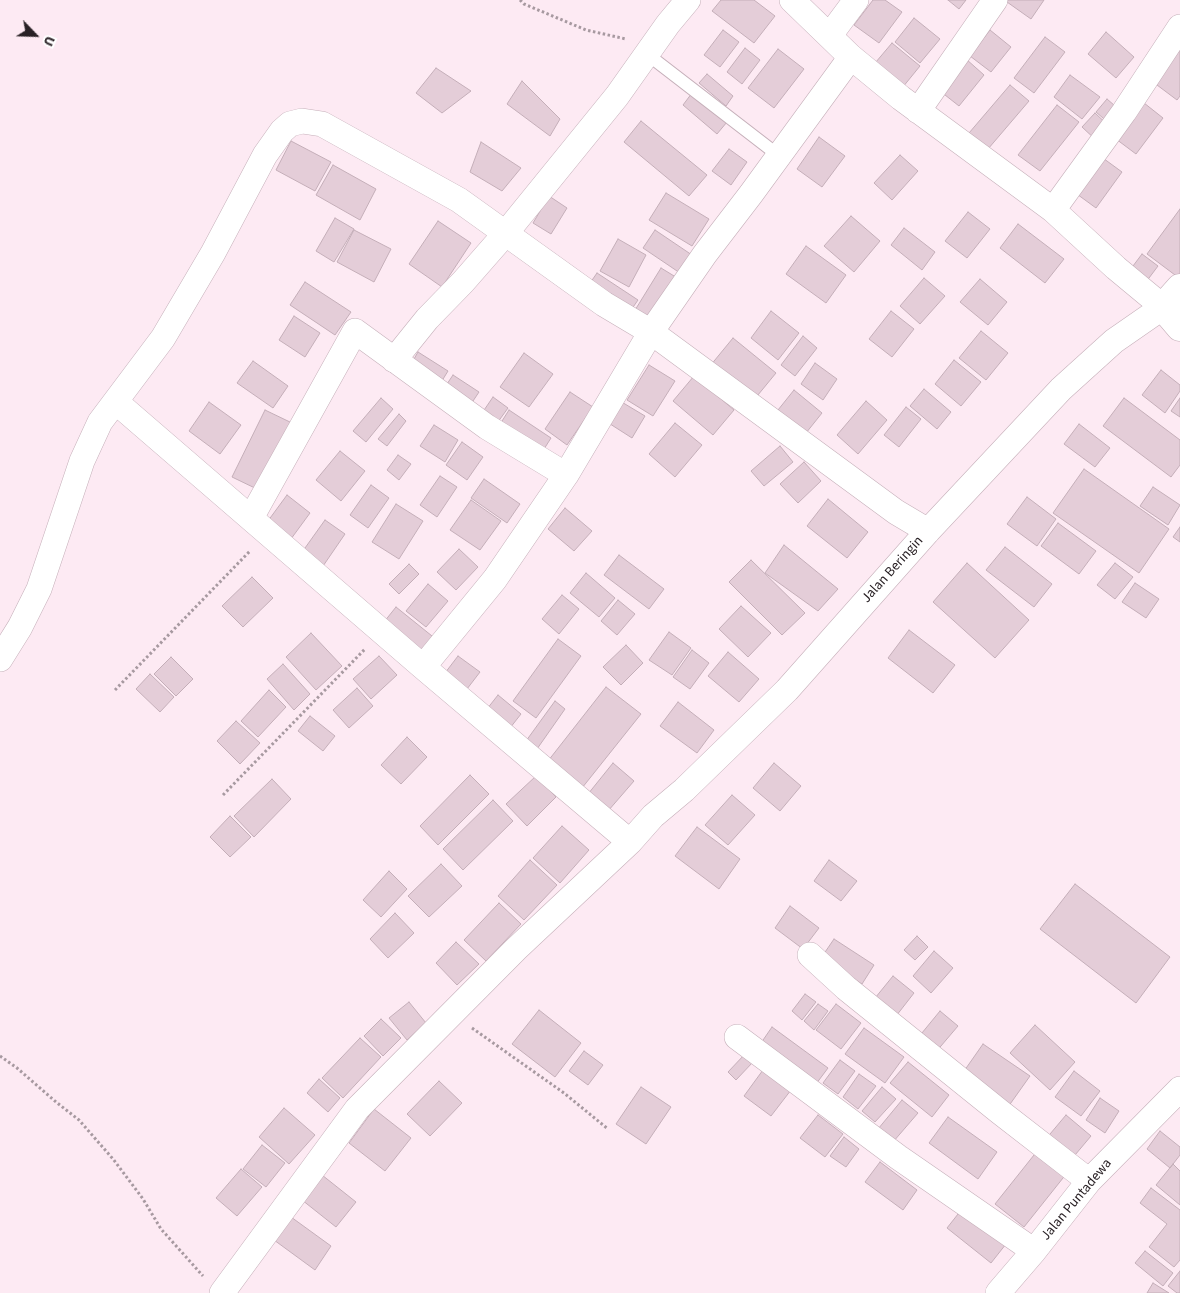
<!DOCTYPE html>
<html>
<head>
<meta charset="utf-8">
<style>
  body { margin:0 }
  #map { position:relative; width:1180px; height:1293px; overflow:hidden; background:#fdeaf3; font-family:"Source Sans 3",sans-serif }
  canvas { display:block }
  .north { position:absolute; left:10px; top:10px; width:50px; height:50px; -webkit-text-stroke:4px #fff; paint-order:stroke; rotate:114deg; font-size:14px; font-weight:700; line-height:20px; text-align:center; color:#292125 }
  .north::after { content:''; display:block; margin:auto; width:18px; height:22px; background:#292125; clip-path:polygon(50% 0,100% 100%,50% 72%,0 100%) }
</style>
</head>
<body>
<div id="map">
<canvas width="1180" height="1293"></canvas>
<div class="north">U</div>
</div>
<script>
const context = document.querySelector('canvas').getContext('2d');
context.lineJoin = 'round';
function fillPath(path, color) { context.fillStyle = color; context.fill(path, 'evenodd'); }
const poly = rows => new Path2D(rows.map(r => 'M' + r).join(''));
function strokePath(path, color, width, dash) { context.strokeStyle = color; context.lineWidth = width; context.lineCap = dash ? 'butt' : 'round'; context.setLineDash(dash || []); context.stroke(path); }
function write(font, color, halo, rows, align = 'center') {
  context.font = font + ' "Source Sans 3",sans-serif'; context.lineWidth = 4; context.setLineDash([]); context.textBaseline = 'middle'; context.strokeStyle = halo; context.fillStyle = color; for (const [text, x, y, turn = 0] of rows) {
    context.save(); context.translate(x, y); context.rotate((+turn || 0) * Math.PI / 180); context.textAlign = isNaN(turn) ? turn : align; if (halo) context.strokeText(text, 0, 0); context.fillText(text, 0, 0); context.restore();
  }
}
const building = poly([
  [721,0,754,0,775,16,754,43,712,11,721,0],
  [873,0,885,0,902,12,879,43,854,25,873,0],
  [948,0,966,0,959,9,948,0],
  [1008,0,1044,0,1031,19,1007,2,1008,0],
  [914,18,940,39,920,63,895,42,914,18],
  [723,30,739,42,720,67,704,55,723,30],
  [990,30,1011,47,991,72,970,56,990,30],
  [1106,32,1134,57,1116,78,1088,54,1106,32],
  [1045,37,1065,52,1034,93,1014,78,1045,37],
  [892,43,920,66,898,93,870,69,892,43],
  [1180,45,1180,96,1177,100,1153,82,1180,45],
  [745,48,760,60,742,84,727,72,745,48],
  [778,49,804,69,774,108,748,88,778,49],
  [966,59,984,75,959,106,940,91,966,59],
  [436,68,471,91,442,113,416,93,436,68],
  [707,74,733,96,726,106,699,83,707,74],
  [1070,75,1100,97,1082,119,1054,97,1070,75],
  [522,81,560,119,550,136,507,104,522,81],
  [1010,85,1029,101,988,149,969,133,1010,85],
  [692,93,727,122,717,134,683,105,692,93],
  [1107,99,1122,112,1111,125,1096,112,1107,99],
  [1139,99,1163,118,1136,154,1112,136,1139,99],
  [1057,105,1079,122,1040,171,1018,155,1057,105],
  [1095,113,1110,127,1097,141,1082,127,1095,113],
  [641,121,707,175,689,196,624,142,641,121],
  [819,137,845,156,822,187,797,169,819,137],
  [291,141,331,162,315,191,276,170,291,141],
  [481,142,521,168,502,191,470,172,481,142],
  [729,149,747,162,731,185,712,171,729,149],
  [1096,153,1122,172,1096,208,1070,189,1096,153],
  [900,155,918,171,892,200,874,183,900,155],
  [333,165,376,189,360,220,316,195,333,165],
  [666,193,709,219,692,246,649,220,666,193],
  [549,196,567,208,551,234,533,223,549,196],
  [1180,209,1180,277,1179,278,1147,254,1180,209],
  [968,212,990,229,967,258,945,241,968,212],
  [851,216,880,241,854,272,824,246,851,216],
  [335,218,354,229,334,262,316,251,335,218],
  [438,221,471,243,442,287,409,264,438,221],
  [1018,224,1064,259,1045,283,1000,248,1018,224],
  [904,228,935,252,922,270,891,245,904,228],
  [354,230,391,249,374,282,337,262,354,230],
  [655,230,692,255,680,273,643,248,655,230],
  [618,239,646,255,629,287,600,271,618,239],
  [806,246,846,275,826,303,786,274,806,246],
  [1142,254,1158,266,1146,282,1130,270,1142,254],
  [661,268,679,279,650,326,632,315,661,268],
  [597,273,638,300,629,313,588,286,597,273],
  [924,278,945,296,920,324,900,306,924,278],
  [980,279,1007,302,988,325,960,302,980,279],
  [305,282,351,312,335,335,290,305,305,282],
  [771,311,799,333,778,360,751,338,771,311],
  [891,311,914,329,892,357,869,339,891,311],
  [294,316,320,333,305,357,279,340,294,316],
  [981,331,1008,353,986,380,959,358,981,331],
  [803,336,817,348,795,376,781,365,803,336],
  [733,338,776,373,753,401,710,366,733,338],
  [418,352,448,371,440,384,410,366,418,352],
  [524,353,553,374,529,407,500,387,524,353],
  [954,360,981,382,961,406,935,384,954,360],
  [253,361,288,386,273,408,237,383,253,361],
  [815,363,837,379,823,400,801,384,815,363],
  [649,365,675,381,653,416,627,400,649,365],
  [1161,370,1180,385,1180,391,1165,413,1142,395,1161,370],
  [453,375,479,392,471,404,445,387,453,375],
  [694,376,734,410,713,435,673,401,694,376],
  [924,389,951,412,937,429,910,406,924,389],
  [794,390,822,413,802,438,774,415,794,390],
  [570,392,593,407,567,445,545,429,570,392],
  [493,397,508,408,495,426,480,416,493,397],
  [381,398,393,409,366,442,353,431,381,398],
  [1124,398,1180,440,1180,465,1171,477,1103,426,1124,398],
  [1180,398,1180,417,1171,411,1180,398],
  [620,401,645,416,632,438,607,422,620,401],
  [866,401,887,420,858,454,837,435,866,401],
  [209,402,241,425,220,454,189,431,209,402],
  [906,407,921,419,899,447,884,435,906,407],
  [265,410,292,423,259,490,232,477,265,410],
  [509,410,551,438,539,457,497,429,509,410],
  [399,414,406,421,387,446,378,439,399,414],
  [675,423,702,445,675,477,649,454,675,423],
  [1079,424,1110,448,1095,467,1064,444,1079,424],
  [434,425,458,440,445,462,420,446,434,425],
  [462,442,483,457,467,480,446,465,462,442],
  [780,446,793,462,764,486,751,471,780,446],
  [340,451,365,471,341,501,316,480,340,451],
  [398,455,411,464,399,480,387,470,398,455],
  [804,462,821,481,798,503,780,484,804,462],
  [1084,469,1169,529,1139,573,1053,513,1084,469],
  [440,476,457,487,437,517,420,505,440,476],
  [484,479,520,504,507,523,471,498,484,479],
  [371,485,389,498,368,528,350,515,371,485],
  [1153,487,1180,505,1168,525,1140,506,1153,487],
  [287,495,310,513,288,543,265,525,287,495],
  [1027,497,1056,519,1037,546,1007,524,1027,497],
  [828,499,868,532,847,558,807,526,828,499],
  [471,500,501,521,480,550,450,530,471,500],
  [396,504,423,521,399,559,372,542,396,504],
  [565,508,592,531,574,551,548,529,565,508],
  [325,520,345,534,321,569,300,555,325,520],
  [1058,523,1096,551,1079,574,1041,546,1058,523],
  [1180,527,1180,542,1173,537,1180,527],
  [784,545,838,589,818,611,765,573,784,545],
  [1005,547,1052,584,1034,607,986,570,1005,547],
  [459,549,478,567,456,590,437,572,459,549],
  [619,555,664,589,649,609,604,575,619,555],
  [751,560,805,613,782,635,729,582,751,560],
  [967,563,1029,620,995,658,933,602,967,563],
  [1115,563,1133,577,1115,599,1097,585,1115,563],
  [409,564,419,574,399,594,389,584,409,564],
  [586,573,615,598,599,617,570,593,586,573],
  [252,577,273,598,243,627,222,606,252,577],
  [1135,583,1159,599,1146,618,1122,602,1135,583],
  [428,584,448,601,426,627,406,611,428,584],
  [562,595,579,609,559,634,542,619,562,595],
  [618,600,635,614,617,635,601,621,618,600],
  [741,606,771,633,748,657,719,629,741,606],
  [396,607,437,640,425,655,384,622,396,607],
  [909,630,955,665,933,693,888,658,909,630],
  [669,632,691,648,672,675,649,660,669,632],
  [311,633,342,666,316,690,286,657,311,633],
  [558,639,581,656,536,718,513,701,558,639],
  [626,645,643,663,621,685,603,667,626,645],
  [692,650,709,663,690,689,673,677,692,650],
  [728,652,759,679,739,702,708,676,728,652],
  [379,656,397,675,371,699,353,679,379,656],
  [458,656,480,672,467,689,445,673,458,656],
  [171,657,193,679,176,696,154,674,171,657],
  [283,664,310,694,294,710,267,679,283,664],
  [150,674,174,697,160,712,136,689,150,674],
  [606,687,641,714,582,788,548,761,606,687],
  [357,688,373,706,349,728,333,710,357,688],
  [269,690,286,707,258,737,241,721,269,690],
  [498,695,521,714,510,728,487,709,498,695],
  [555,701,565,709,537,749,526,741,555,701],
  [678,702,714,730,697,753,660,726,678,702],
  [310,716,335,736,323,751,298,731,310,716],
  [236,721,260,743,240,764,217,741,236,721],
  [407,737,427,757,401,784,381,765,407,737],
  [613,763,634,781,608,811,588,794,613,763],
  [774,763,801,786,780,811,753,788,774,763],
  [470,775,489,794,438,845,420,826,470,775],
  [536,776,556,797,527,826,506,804,536,776],
  [272,779,291,799,254,837,234,816,272,779],
  [732,795,755,815,728,845,705,825,732,795],
  [493,800,513,821,463,870,443,849,493,800],
  [230,816,251,837,230,857,210,837,230,816],
  [562,826,589,850,560,883,533,858,562,826],
  [697,827,740,859,719,889,675,856,697,827],
  [530,860,557,885,524,920,498,896,530,860],
  [829,860,857,881,841,901,814,881,829,860],
  [441,864,462,886,429,917,408,896,441,864],
  [389,871,407,889,381,917,363,900,389,871],
  [1075,884,1170,957,1136,1003,1040,929,1075,884],
  [499,903,521,924,486,961,464,940,499,903],
  [790,906,819,928,803,949,775,928,790,906],
  [395,913,414,933,388,958,370,939,395,913],
  [917,936,928,947,915,960,904,950,917,936],
  [834,939,874,965,862,984,821,958,834,939],
  [456,942,479,964,457,985,436,963,456,942],
  [934,951,953,968,931,993,913,976,934,951],
  [893,976,914,993,893,1020,871,1003,893,976],
  [805,994,816,1002,802,1020,792,1011,805,994],
  [409,1002,426,1023,407,1040,389,1018,409,1002],
  [818,1004,828,1011,814,1030,804,1021,818,1004],
  [836,1004,861,1023,841,1049,816,1030,836,1004],
  [539,1010,581,1043,555,1077,512,1044,539,1010],
  [940,1011,958,1026,935,1053,917,1039,940,1011],
  [381,1019,401,1038,383,1056,364,1036,381,1019],
  [1035,1025,1075,1062,1050,1090,1010,1053,1035,1025],
  [772,1027,828,1068,816,1084,761,1043,772,1027],
  [864,1028,904,1057,885,1083,845,1054,864,1028],
  [360,1038,381,1057,343,1098,322,1078,360,1038],
  [983,1044,1030,1076,1008,1107,962,1074,983,1044],
  [584,1051,603,1065,588,1085,569,1071,584,1051],
  [745,1054,753,1062,736,1080,728,1072,745,1054],
  [840,1060,855,1071,838,1094,823,1083,840,1060],
  [908,1062,949,1095,932,1117,890,1083,908,1062],
  [763,1070,791,1090,771,1116,744,1096,763,1070],
  [1074,1071,1100,1091,1081,1116,1055,1097,1074,1071],
  [859,1074,876,1086,858,1109,843,1097,859,1074],
  [319,1079,340,1098,328,1112,307,1093,319,1079],
  [439,1081,462,1103,430,1136,407,1114,439,1081],
  [641,1087,671,1107,646,1144,616,1124,641,1087],
  [882,1087,896,1099,875,1122,862,1111,882,1087],
  [1100,1098,1119,1111,1105,1133,1086,1120,1100,1098],
  [902,1100,918,1113,893,1142,878,1129,902,1100],
  [284,1108,315,1135,289,1164,259,1137,284,1108],
  [374,1109,411,1138,385,1171,349,1143,374,1109],
  [818,1115,843,1134,825,1157,800,1138,818,1115],
  [1066,1115,1091,1136,1070,1161,1045,1140,1066,1115],
  [948,1117,997,1152,978,1179,929,1143,948,1117],
  [1160,1131,1180,1147,1180,1155,1170,1168,1147,1149,1160,1131],
  [844,1137,859,1149,846,1167,830,1156,844,1137],
  [262,1145,285,1163,266,1187,243,1169,262,1145],
  [1038,1150,1067,1173,1024,1227,995,1204,1038,1150],
  [880,1162,917,1190,903,1210,865,1182,880,1162],
  [1173,1164,1180,1171,1180,1205,1156,1185,1173,1164],
  [241,1169,262,1187,237,1216,216,1198,241,1169],
  [322,1175,356,1202,336,1227,302,1200,322,1175],
  [1151,1188,1180,1210,1180,1260,1174,1267,1149,1247,1167,1224,1140,1203,1151,1188],
  [962,1209,1006,1244,991,1263,947,1228,962,1209],
  [291,1217,331,1246,315,1270,274,1240,291,1217],
  [1145,1251,1173,1273,1163,1286,1135,1263,1145,1251],
  [1180,1271,1180,1293,1177,1293,1168,1286,1180,1271],
  [1153,1283,1169,1293,1147,1293,1153,1283]
]);
const path = poly([
  [520,0,524,4,586,30,626,39],
  [115,690,250,551],
  [223,795,365,649],
  [472,1028,564,1093,608,1129],
  [0,1056,17,1068,56,1102,79,1120,113,1159,143,1199,161,1229,203,1276]
]);
const lane = poly([
  [647,54,778,155]
]);
const street = poly([
  [830,35,856,0],
  [918,111,995,0],
  [1053,210,1124,112,1180,27],
  [394,360,427,319,463,282,505,234,617,96,668,24,688,0],
  [116,402,423,667,630,842],
  [251,518,355,331,487,427,566,475],
  [0,659,20,627,39,589,82,461,100,422,163,338,213,253,265,155,282,131,290,124,302,121,322,124,459,200,604,304,651,332,896,512,928,531],
  [423,667,495,579,566,475,651,332,705,254,751,194,851,57],
  [810,955,846,988,1000,1112,1089,1181],
  [737,1037,898,1157,1034,1251],
  [222,1293,357,1109,516,949,630,842,653,816,684,790,787,690,928,531,1061,389,1114,341,1163,307,1116,268,1053,210,901,98,851,57,792,0],
  [998,1293,1034,1251,1089,1181,1180,1089]
]);
const secondary = poly([
  [1180,288,1163,307,1180,327]
]);
const streetNames = [
  ["Jalan Beringin",893,570,-48],
  ["Jalan Puntadewa",1077,1200,-50]
];
fillPath(building, '#e4cdd8');
strokePath(building, '#c4aeb8', 1);
strokePath(lane, '#c5afb9', 14);
strokePath(street, '#c5afb9', 26);
strokePath(secondary, '#c5afb9', 29);
strokePath(path, '#a799a0', 3, [2.5, 2.5]);
strokePath(lane, '#fff', 12);
strokePath(street, '#fff', 25);
strokePath(secondary, '#fff', 28);
write('14px', '#292125', '#fff', streetNames);
</script>
</body>
</html>
